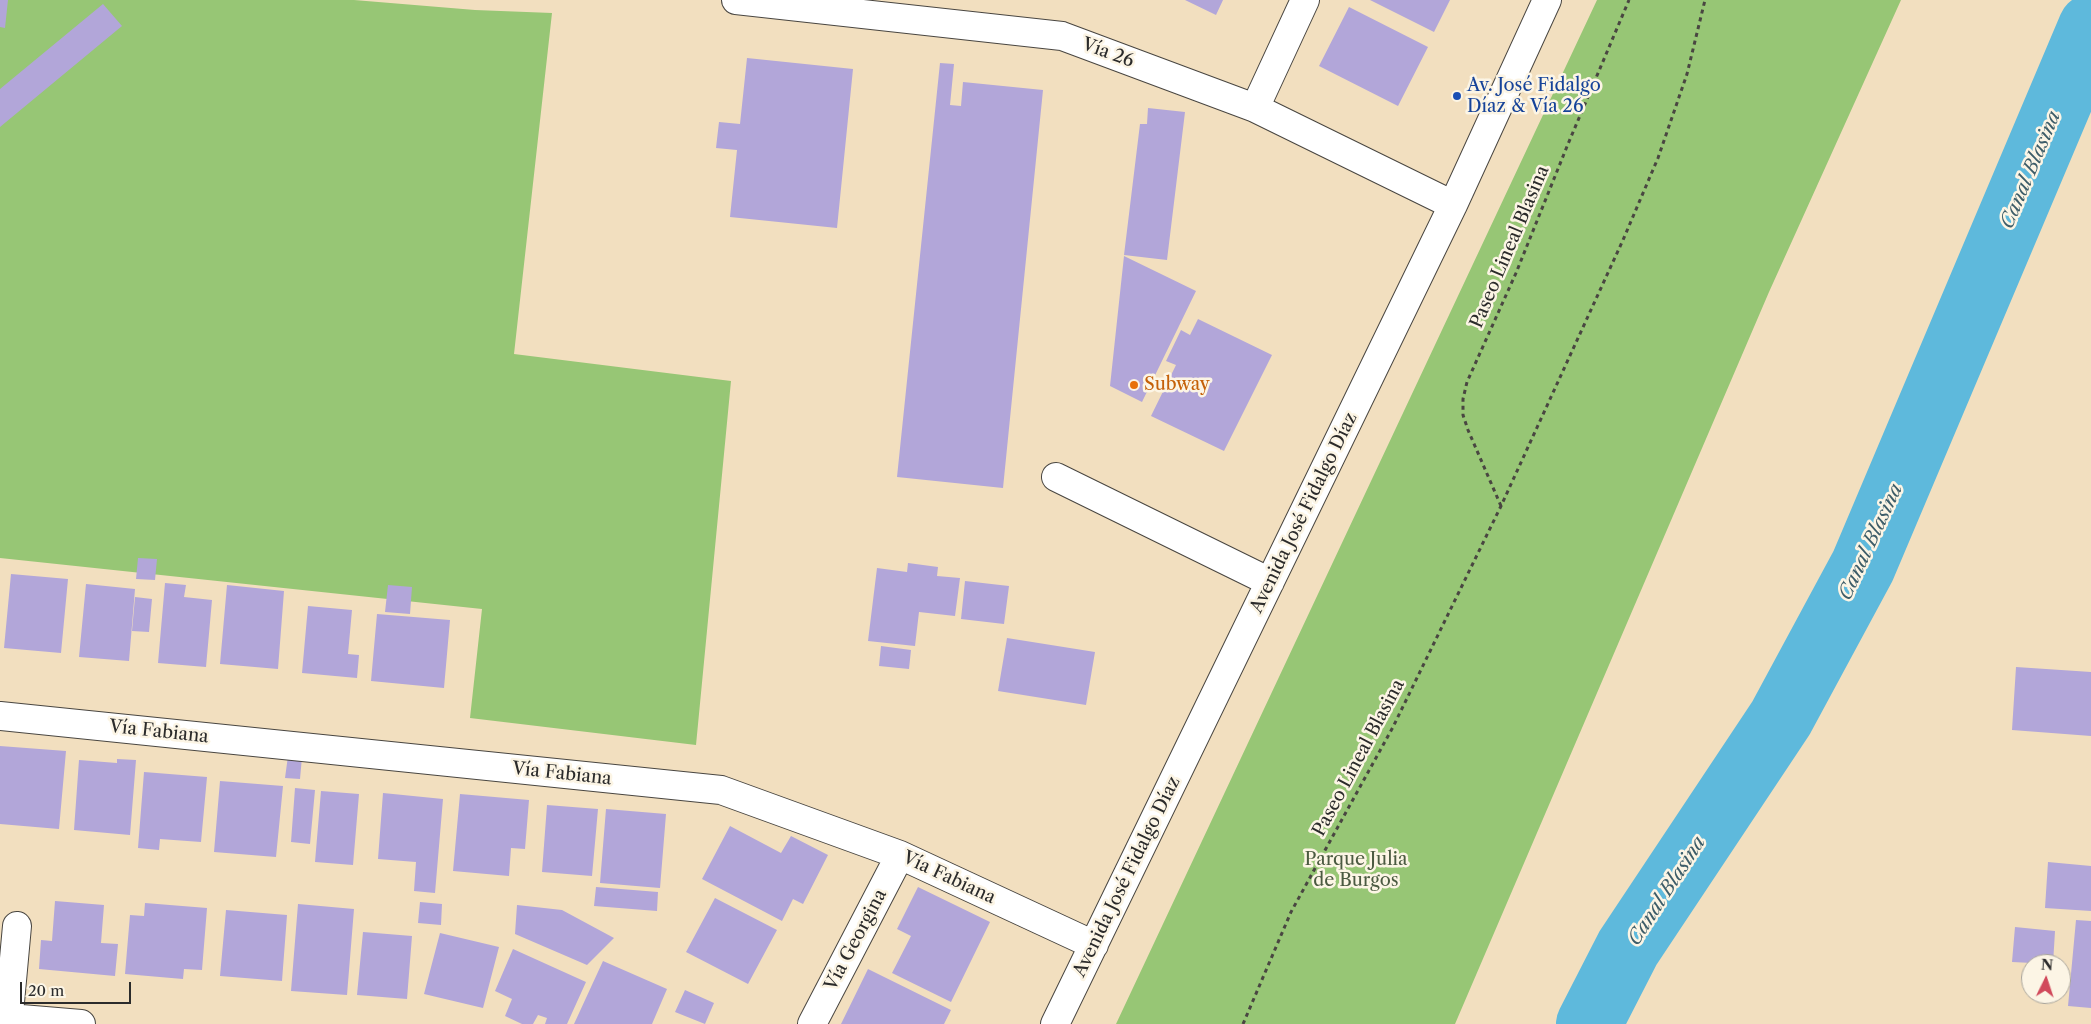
<!DOCTYPE html>
<html>
<head>
<meta charset="utf-8">
<style>
  body { margin:0 }
  #map { position:relative; width:2091px; height:1024px; overflow:hidden; background:#f2dfbf; font-family:"Libre Caslon Text",serif }
  canvas { display:block }
  .north { position:absolute; left:2021px; top:954px; width:50px; height:50px; box-sizing:border-box; background:#fcf5e5; border:1px solid #a8a49b; border-radius:50%; rotate:4deg; font-size:14px; font-weight:700; line-height:20px; text-align:center; color:#2b2b2b }
  .north::after { content:''; display:block; margin:auto; width:18px; height:22px; background:#d1495b; clip-path:polygon(50% 0,100% 100%,50% 72%,0 100%) }
  .scale { position:absolute; left:20px; top:982px; width:111px; height:22px; box-sizing:border-box; border:2px solid #2b2b2b; border-top:0; padding-left:6px; font-size:15px; line-height:18px; white-space:nowrap; color:#2b2b2b; -webkit-text-stroke:4px #fcf5e5; paint-order:stroke }
</style>
</head>
<body>
<div id="map">
<canvas width="2091" height="1024"></canvas>
<div class="north">N</div>
<div class="scale">20 m</div>
</div>
<script>
const context = document.querySelector('canvas').getContext('2d');
context.lineJoin = 'round';
function fillPath(path, color) { context.fillStyle = color; context.fill(path, 'evenodd'); }
const poly = rows => new Path2D(rows.map(r => 'M' + r).join(''));
function strokePath(path, color, width, dash) { context.strokeStyle = color; context.lineWidth = width; context.lineCap = dash ? 'butt' : 'round'; context.setLineDash(dash || []); context.stroke(path); }
function write(font, color, halo, rows, align = 'center') {
  context.font = font + ' "Libre Caslon Text",serif'; context.lineWidth = 5; context.setLineDash([]); context.textBaseline = 'middle'; context.strokeStyle = halo; context.fillStyle = color; for (const [text, x, y, turn = 0] of rows) {
    context.save(); context.translate(x, y); context.rotate((+turn || 0) * Math.PI / 180); context.textAlign = isNaN(turn) ? turn : align; if (halo) context.strokeText(text, 0, 0); context.fillText(text, 0, 0); context.restore();
  }
}
const green = poly([
  [0,0,354,0,475,10,552,13,514,354,731,381,696,745,470,718,482,609,0,558],
  [1597,0,1901,0,1769,292,1455,1024,1116,1024]
]);
const river = poly([
  [1589,1024,1628,948,1781,718,1863,566,2091,27]
]);
const building = poly([
  [0,0,8,0,5,28,0,27],
  [1185,0,1223,0,1216,15],
  [1370,0,1450,0,1434,32],
  [103,4,122,26,0,127,0,89],
  [1349,7,1428,47,1398,106,1319,66],
  [747,58,853,69,837,228,730,217,737,150,716,148,719,122,740,124],
  [940,63,954,64,950,105,961,106,963,82,1043,90,1003,488,897,477],
  [1148,108,1185,112,1167,260,1124,255,1140,124,1147,124],
  [1124,256,1196,291,1142,402,1110,386],
  [1198,319,1272,355,1224,451,1151,416,1176,365,1166,361,1181,330,1190,335],
  [138,558,157,559,155,580,136,579],
  [908,563,938,567,937,576,960,578,955,616,919,612,915,646,868,641,877,568,907,572],
  [11,574,68,579,61,653,4,648],
  [965,581,1009,586,1004,624,961,619],
  [165,583,186,585,184,597,212,600,206,667,158,663],
  [86,584,135,589,129,661,79,657],
  [227,585,284,591,278,669,220,664],
  [388,585,412,587,410,614,385,612],
  [135,597,152,599,149,632,132,631],
  [308,606,352,610,348,654,359,655,357,678,302,673],
  [377,614,450,620,444,688,371,681],
  [1007,638,1095,652,1086,705,998,691],
  [881,646,911,650,909,669,879,666],
  [2016,667,2091,672,2091,736,2012,730],
  [0,746,66,751,59,829,0,824],
  [288,756,302,757,300,779,285,778],
  [117,759,136,760,130,835,74,830,79,760,117,763],
  [144,772,207,777,201,842,160,839,159,850,138,848],
  [220,781,283,786,276,857,214,852],
  [295,788,315,790,310,844,291,842],
  [321,791,359,794,353,865,315,862],
  [383,793,443,799,435,893,414,891,416,862,378,859],
  [460,794,529,800,525,849,511,848,509,876,453,871],
  [547,805,598,809,592,876,542,872],
  [606,809,666,814,660,888,600,883],
  [730,826,781,853,791,836,828,855,803,904,793,899,782,921,702,879],
  [2048,862,2091,866,2091,911,2045,908],
  [596,887,658,892,657,911,594,906],
  [918,887,990,922,951,1002,892,973,911,936,897,929],
  [715,898,777,930,748,984,686,952],
  [55,901,104,905,101,943,118,944,115,976,39,969,41,940,52,941],
  [420,902,442,904,441,925,418,923],
  [145,903,207,908,202,970,184,969,183,979,125,974,130,915,144,916],
  [298,904,354,909,347,995,291,991],
  [517,905,562,910,614,938,587,965,515,934],
  [226,910,287,915,282,981,220,976],
  [2076,920,2091,921,2091,1008,2068,1006],
  [2015,927,2055,931,2053,964,2012,962],
  [363,932,412,936,407,999,357,995],
  [440,933,499,947,483,1008,424,994],
  [513,949,586,982,567,1024,545,1024,547,1018,538,1015,533,1024,522,1024,505,1016,512,999,495,991],
  [603,961,667,989,652,1024,574,1024],
  [868,969,951,1010,944,1024,841,1024],
  [685,990,714,1003,705,1024,675,1012]
]);
const path = poly([
  [1501,506,1468,430,1463,415,1463,399,1467,382,1516,273,1568,144,1629,0],
  [1243,1024,1291,912,1393,727,1501,506,1623,240,1658,158,1687,74,1705,0]
]);
const minor = poly([
  [736,0,1062,36,1255,108,1453,205],
  [1255,108,1305,0],
  [1056,477,1270,582],
  [0,716,721,790,900,855,1094,945],
  [9,1018,81,1024],
  [8,1024,17,926],
  [812,1024,900,855],
  [1055,1024,1453,205,1547,0]
]);
const markers = [
  [1457,96,5,"#1a4fb4"],
  [1134,385,5,"#e8710a"]
];
const streetNames = [
  ["Vía 26",1108,53,20],
  ["Paseo Lineal Blasina",1510,247,-67],
  ["Avenida José Fidalgo Díaz",1304,513,-64],
  ["Vía Fabiana",159,732,6],
  ["Paseo Lineal Blasina",1359,758,-62],
  ["Vía Fabiana",562,774,6],
  ["Avenida José Fidalgo Díaz",1127,877,-64],
  ["Vía Fabiana",949,878,25],
  ["Vía Georgina",856,940,-62]
];
const transitNames = [
  ["Av. José Fidalgo",1467,86],
  ["Díaz & Vía 26",1467,107]
];
const foodNames = [
  ["Subway",1144,385]
];
const parkNames = [
  ["Parque Julia",1356,860],
  ["de Burgos",1356,881]
];
const waterNames = [
  ["Canal Blasina",2031,170,-67],
  ["Canal Blasina",1871,542,-65],
  ["Canal Blasina",1667,891,-57]
];
fillPath(green, '#97c675');
strokePath(river, '#5eb9dc', 66);
fillPath(building, '#b2a6d9');
strokePath(minor, '#494641', 30);
strokePath(path, '#494641', 3, [4, 4]);
strokePath(minor, '#fff', 28);
for (const [x, y, r, color] of markers) { const dot = new Path2D(); dot.arc(x, y, r, 0, 2 * Math.PI); context.fillStyle = color; context.fill(dot); strokePath(dot, '#fcf5e5', 2); }
write('18px', '#2b2b2b', '#fcf5e5', streetNames);
write('18px', '#164399', '#fcf5e5', transitNames, 'left');
write('18px', '#c56008', '#fcf5e5', foodNames, 'left');
write('18px', '#4b5a41', '#fcf5e5', parkNames);
write('italic 19px', '#3d5d69', '#fcf5e5', waterNames);
</script>
</body>
</html>
